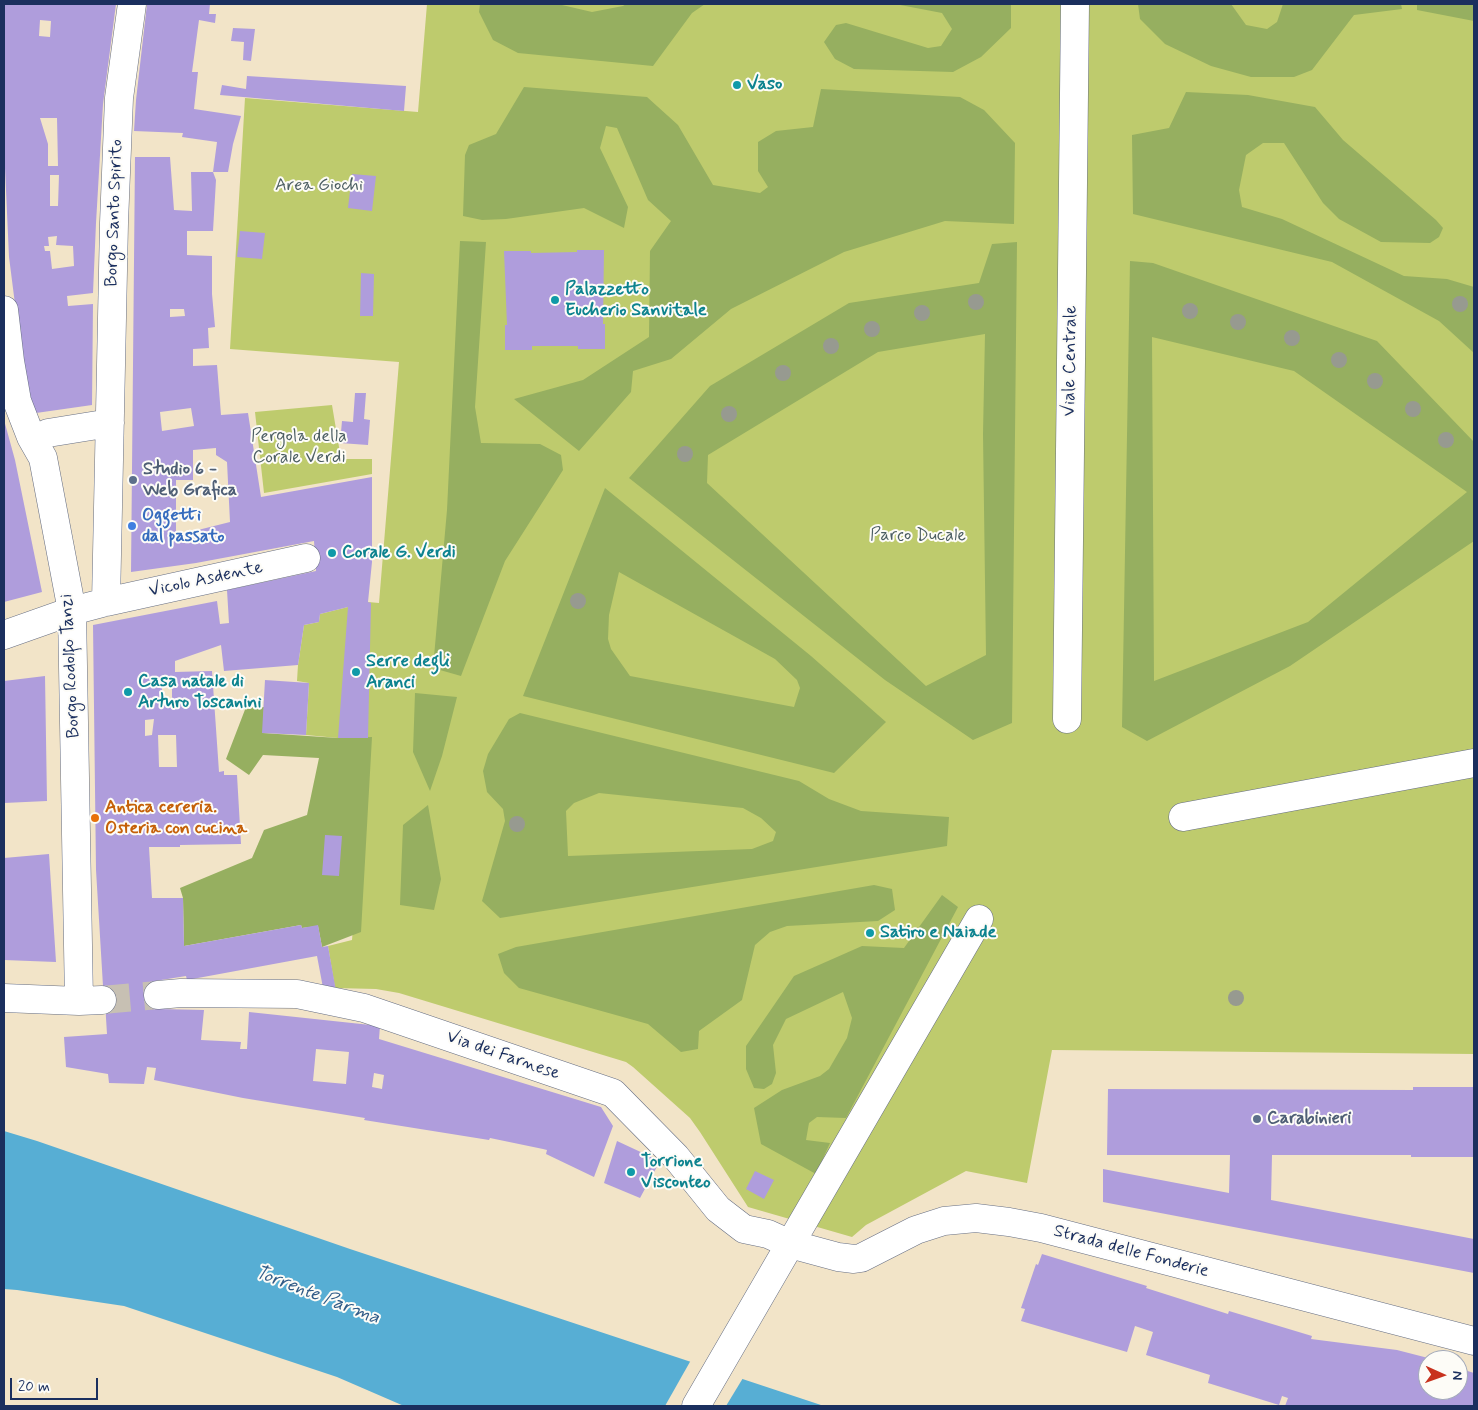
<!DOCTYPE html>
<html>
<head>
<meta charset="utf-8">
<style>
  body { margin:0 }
  #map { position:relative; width:1478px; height:1410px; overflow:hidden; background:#f2e4c8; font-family:Mynerve,sans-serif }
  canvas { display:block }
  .frame { position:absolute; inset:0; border:5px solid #1b2f5e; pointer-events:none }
  .north { position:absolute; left:1418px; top:1350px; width:50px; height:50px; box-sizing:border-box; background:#fdfcf7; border:1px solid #a3aaba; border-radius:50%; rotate:92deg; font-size:14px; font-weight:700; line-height:20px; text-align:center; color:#1b2f5e }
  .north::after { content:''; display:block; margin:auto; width:18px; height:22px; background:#c8321e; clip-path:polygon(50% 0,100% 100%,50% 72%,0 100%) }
  .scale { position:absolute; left:10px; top:1378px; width:88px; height:22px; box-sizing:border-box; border:2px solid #1b2f5e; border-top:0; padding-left:6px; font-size:15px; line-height:18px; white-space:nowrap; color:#1b2f5e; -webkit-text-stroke:4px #fdfcf7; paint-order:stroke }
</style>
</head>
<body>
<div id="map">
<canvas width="1478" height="1410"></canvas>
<div class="frame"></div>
<div class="north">N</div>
<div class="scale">20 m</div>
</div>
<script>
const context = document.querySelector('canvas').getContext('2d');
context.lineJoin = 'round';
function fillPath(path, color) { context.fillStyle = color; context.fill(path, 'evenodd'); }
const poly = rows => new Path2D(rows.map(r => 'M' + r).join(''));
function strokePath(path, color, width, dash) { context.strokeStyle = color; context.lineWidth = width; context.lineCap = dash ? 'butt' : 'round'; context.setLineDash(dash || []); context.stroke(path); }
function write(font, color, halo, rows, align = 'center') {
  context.font = font + ' Mynerve,sans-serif'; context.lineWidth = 4; context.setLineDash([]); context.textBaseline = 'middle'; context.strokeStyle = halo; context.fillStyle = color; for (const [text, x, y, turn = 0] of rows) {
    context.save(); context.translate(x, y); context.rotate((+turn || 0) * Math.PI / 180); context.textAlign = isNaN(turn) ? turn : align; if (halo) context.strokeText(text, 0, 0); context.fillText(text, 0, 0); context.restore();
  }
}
const green = poly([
  [427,4,1474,4,1474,1054,1052,1050,1027,1183,966,1171,866,1225,852,1237,748,1207,700,1132,690,1118,633,1067,626,1062,399,993,376,989,335,988,328,946,352,940,368,738,338,738,306,735,309,683,297,681,298,665,304,625,319,622,320,614,368,602,379,603,399,362,230,349,245,98,418,112],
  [332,405,341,459,372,459,372,474,264,493,255,412]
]);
const forest = poly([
  [480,4,561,4,562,5,592,12,623,6,626,4,705,4,692,13,653,66,518,53,493,40,479,12],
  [895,4,1011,4,1011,28,981,57,953,72,854,69,835,59,824,42,836,25,846,23,928,48,941,46,952,29,942,13],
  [1138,4,1231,4,1246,25,1267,29,1277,22,1283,4,1401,4,1402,9,1354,15,1312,70,1294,77,1251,77,1211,66,1165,44,1140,19],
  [1417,4,1474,4,1474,21,1417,10],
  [524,87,647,97,678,125,713,185,760,193,768,187,758,171,758,142,776,131,813,127,821,89,960,97,984,110,1015,143,1014,224,945,221,844,252,731,309,671,359,633,371,631,392,579,451,514,399,583,380,649,337,650,251,671,221,648,200,617,128,606,126,600,148,628,207,624,228,584,208,506,219,482,220,463,216,465,155,469,145,496,134],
  [1186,92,1248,95,1315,107,1343,140,1436,220,1443,228,1439,237,1430,243,1381,242,1339,219,1323,203,1284,143,1263,143,1246,155,1239,190,1242,207,1282,219,1404,276,1447,279,1474,287,1474,353,1439,321,1332,262,1133,214,1132,135,1169,128],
  [460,241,486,242,475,407,481,443,540,444,561,455,563,470,505,561,461,676,433,668,447,510],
  [1017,242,1012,723,973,740,885,680,629,478,710,386,849,303,979,283,992,244],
  [985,334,983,434,986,655,926,686,707,483,708,455,878,352],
  [1130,261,1153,263,1377,341,1474,442,1474,541,1290,666,1147,741,1122,727],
  [1152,337,1294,371,1467,492,1308,622,1154,681],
  [605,488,811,656,886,722,834,773,523,696],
  [619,572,775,659,797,680,800,688,794,707,630,676,611,649,608,639,609,615],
  [415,693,457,697,442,756,430,791,413,752],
  [246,707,264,707,263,733,338,738,372,737,361,932,322,947,318,926,302,928,301,925,184,946,183,898,180,888,252,858,264,830,307,815,319,758,263,755,249,775,226,759],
  [520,713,799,781,829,799,861,811,949,817,947,846,500,918,482,901,505,821,503,809,487,792,483,771,488,754,509,719],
  [599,793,743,808,761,818,776,832,773,841,752,849,568,856,566,811,574,803],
  [428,805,441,879,434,910,400,905,403,825],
  [874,885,892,889,895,910,878,921,787,926,770,932,755,945,742,1000,699,1031,698,1049,681,1052,648,1024,519,988,504,973,498,954,516,947],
  [942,895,958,907,846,1118,817,1117,809,1123,806,1140,830,1143,816,1174,761,1144,754,1108,782,1090,820,1076,829,1069,847,1038,852,1018,843,992,786,1019,773,1045,776,1073,772,1084,764,1089,754,1088,746,1069,746,1046,794,976,862,946,904,948]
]);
const water = poly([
  [4,1131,37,1141,350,1249,824,1406,404,1406,337,1377,124,1306,17,1290,4,1289]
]);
const pier = poly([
  [691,1360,743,1378,726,1406,665,1406]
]);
const building = poly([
  [4,4,116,4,103,104,96,223,93,293,67,296,68,306,93,304,92,405,29,414,9,257,4,146],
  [40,20,51,21,50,37,39,36],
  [40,118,57,118,58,166,48,166,48,144],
  [50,175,59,175,58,206,50,206],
  [57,236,56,245,73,246,74,266,52,269,50,251,45,251,44,246,49,246,48,237],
  [147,4,210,4,209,14,216,14,215,23,199,20,192,72,198,72,194,109,241,116,233,144,228,172,213,172,217,142,182,137,183,133,134,131,136,100],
  [233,28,255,29,251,61,243,60,244,42,231,41],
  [247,76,406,86,404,111,220,95,222,85,246,89],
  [135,157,170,157,174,210,192,211,191,172,213,172,216,180,213,231,187,231,187,255,212,256,212,294,215,327,208,328,209,348,193,349,193,366,217,365,221,415,248,413,261,497,372,477,372,562,368,602,371,603,368,738,338,738,348,607,320,614,319,622,304,625,298,665,224,671,221,645,175,661,175,672,212,671,219,772,224,771,224,775,237,775,241,844,180,845,180,847,149,847,152,898,183,898,184,946,301,925,302,928,318,925,322,947,328,946,336,991,324,993,317,956,187,980,186,976,155,981,159,1009,204,1010,201,1040,241,1042,240,1049,247,1049,249,1012,380,1026,379,1039,601,1107,613,1126,594,1177,546,1154,547,1150,543,1149,490,1138,489,1140,364,1120,365,1118,243,1098,154,1080,156,1068,147,1067,144,1084,109,1083,108,1074,66,1067,64,1037,107,1034,104,986,103,986,96,870,93,625,217,601,220,624,229,623,227,590,316,571,314,541,196,563,131,572],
  [170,309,184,309,185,316,170,317],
  [191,408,194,426,162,431,160,412],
  [216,448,216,455,227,462,230,522,194,531,194,534,176,534,176,480,193,480,193,450],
  [172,683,172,701,162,701,162,684],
  [154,719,152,735,145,736,145,720],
  [158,735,176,735,177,767,159,767],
  [316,1049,349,1052,346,1084,313,1081],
  [374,1073,384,1075,382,1089,372,1087],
  [352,174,376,176,372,211,348,208],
  [240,231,265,233,262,259,237,257],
  [577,250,604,250,603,324,605,324,605,349,578,349,578,346,532,346,532,350,505,350,505,325,507,325,504,251,531,251,531,253,577,252],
  [361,273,374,274,373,316,360,316],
  [355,393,366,393,364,419,370,420,368,445,340,443,342,421,353,422],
  [4,420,15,460,42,592,4,602],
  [45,676,47,801,4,803,4,681],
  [265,680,309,683,306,735,262,733],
  [325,835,342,836,339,876,322,875],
  [49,854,56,962,4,960,4,858],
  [1413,1087,1474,1087,1474,1157,1411,1157,1411,1155,1272,1155,1271,1200,1474,1239,1474,1273,1103,1202,1103,1169,1229,1193,1230,1155,1107,1155,1108,1089,1413,1090],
  [617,1141,660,1161,640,1198,604,1183],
  [755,1171,774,1180,764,1199,746,1189],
  [1042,1254,1147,1286,1146,1288,1228,1314,1229,1311,1312,1336,1311,1339,1397,1350,1432,1359,1428,1360,1428,1390,1458,1390,1458,1368,1474,1373,1474,1406,1285,1406,1288,1398,1282,1396,1279,1405,1208,1383,1210,1375,1146,1355,1153,1332,1135,1326,1127,1352,1021,1321,1025,1309,1021,1308,1036,1264,1038,1265]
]);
const streetTunnel = poly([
  [102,1000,158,995]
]);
const street = poly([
  [4,310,10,361,17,401,31,437,43,458,72,611,79,1001],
  [35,442,40,437,48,433,110,423],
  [106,602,114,223,119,98,132,4],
  [4,635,72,611,106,602,306,558],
  [1067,719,1075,4],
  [1183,817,1474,763],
  [158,995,181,993,297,994,364,1008,613,1093,676,1157,718,1209,744,1229,768,1234,790,1244,838,1257,854,1259,861,1258,916,1230,944,1221,976,1218,1009,1222,1041,1228,1474,1341],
  [4,998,79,1001,102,1000],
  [696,1406,979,919]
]);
const trees = [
  [976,302],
  [1460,304],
  [1190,311],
  [922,313],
  [1238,322],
  [872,329],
  [1292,338],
  [831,346],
  [1339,360],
  [783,373],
  [1375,381],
  [1413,409],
  [729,414],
  [1446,440],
  [685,454],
  [578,601],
  [517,824],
  [1236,998]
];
const markers = [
  [737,85,5,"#0f9aa8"],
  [555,300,5,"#0f9aa8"],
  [133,480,5,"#5c6f8a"],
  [132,526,5,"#3f7fe0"],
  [332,553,5,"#0f9aa8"],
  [356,672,5,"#0f9aa8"],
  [128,692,5,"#0f9aa8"],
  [95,818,5,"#e8710a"],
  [870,933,5,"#0f9aa8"],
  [1257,1119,5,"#5c6f8a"],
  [631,1172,5,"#0f9aa8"]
];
const cultureNames = [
  ["Vaso",747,85],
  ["Palazzetto",565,290],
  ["Eucherio Sanvitale",565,311],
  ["Corale G. Verdi",342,553],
  ["Serre degli",366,662],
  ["Aranci",366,683],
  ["Casa natale di",138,682],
  ["Arturo Toscanini",138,703],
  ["Satiro e Naiade",880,933],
  ["Torrione",641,1162],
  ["Visconteo",641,1183]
];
const parkNames = [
  ["Area Giochi",319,186],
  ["Pergola della",299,437],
  ["Corale Verdi",299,458],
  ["Parco Ducale",918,536]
];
const streetNames = [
  ["Borgo Santo Spirito",115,213,-88],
  ["Viale Centrale",1071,361,-89],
  ["Vicolo Asdente",206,580,-12],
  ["Borgo Rodolfo Tanzi",71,666,-93],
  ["Via dei Farnese",503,1056,19],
  ["Strada delle Fonderie",1131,1252,15]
];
const serviceNames = [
  ["Studio 6 -",143,470],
  ["Web Grafica",143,491],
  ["Carabinieri",1267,1119]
];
const shopNames = [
  ["Oggetti",142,516],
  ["dal passato",142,537]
];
const foodNames = [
  ["Antica cereria.",105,808],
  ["Osteria con cucina",105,829]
];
const waterNames = [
  ["Torrente Parma",317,1296,21]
];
fillPath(green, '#becb6d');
fillPath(forest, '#96af60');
fillPath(water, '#57aed4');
fillPath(pier, '#f2e4c8');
fillPath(building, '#af9ddc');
strokePath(streetTunnel, '#c7c0b3', 28, [28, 14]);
strokePath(street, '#666e83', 29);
strokePath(street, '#fff', 28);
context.fillStyle = '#979a90';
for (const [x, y] of trees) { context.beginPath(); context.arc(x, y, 8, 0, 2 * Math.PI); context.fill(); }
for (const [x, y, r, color] of markers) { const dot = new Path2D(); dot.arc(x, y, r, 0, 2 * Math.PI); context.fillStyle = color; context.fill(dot); strokePath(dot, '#fdfcf7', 2); }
write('bold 18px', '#0d838f', '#fdfcf7', cultureNames, 'left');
write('18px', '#4c5e62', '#fdfcf7', parkNames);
write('18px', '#1b2f5e', '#fdfcf7', streetNames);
write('bold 18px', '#4e5e75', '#fdfcf7', serviceNames, 'left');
write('bold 18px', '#366cbe', '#fdfcf7', shopNames, 'left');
write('bold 18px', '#c56008', '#fdfcf7', foodNames, 'left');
write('italic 19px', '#305b87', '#fdfcf7', waterNames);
</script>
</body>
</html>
